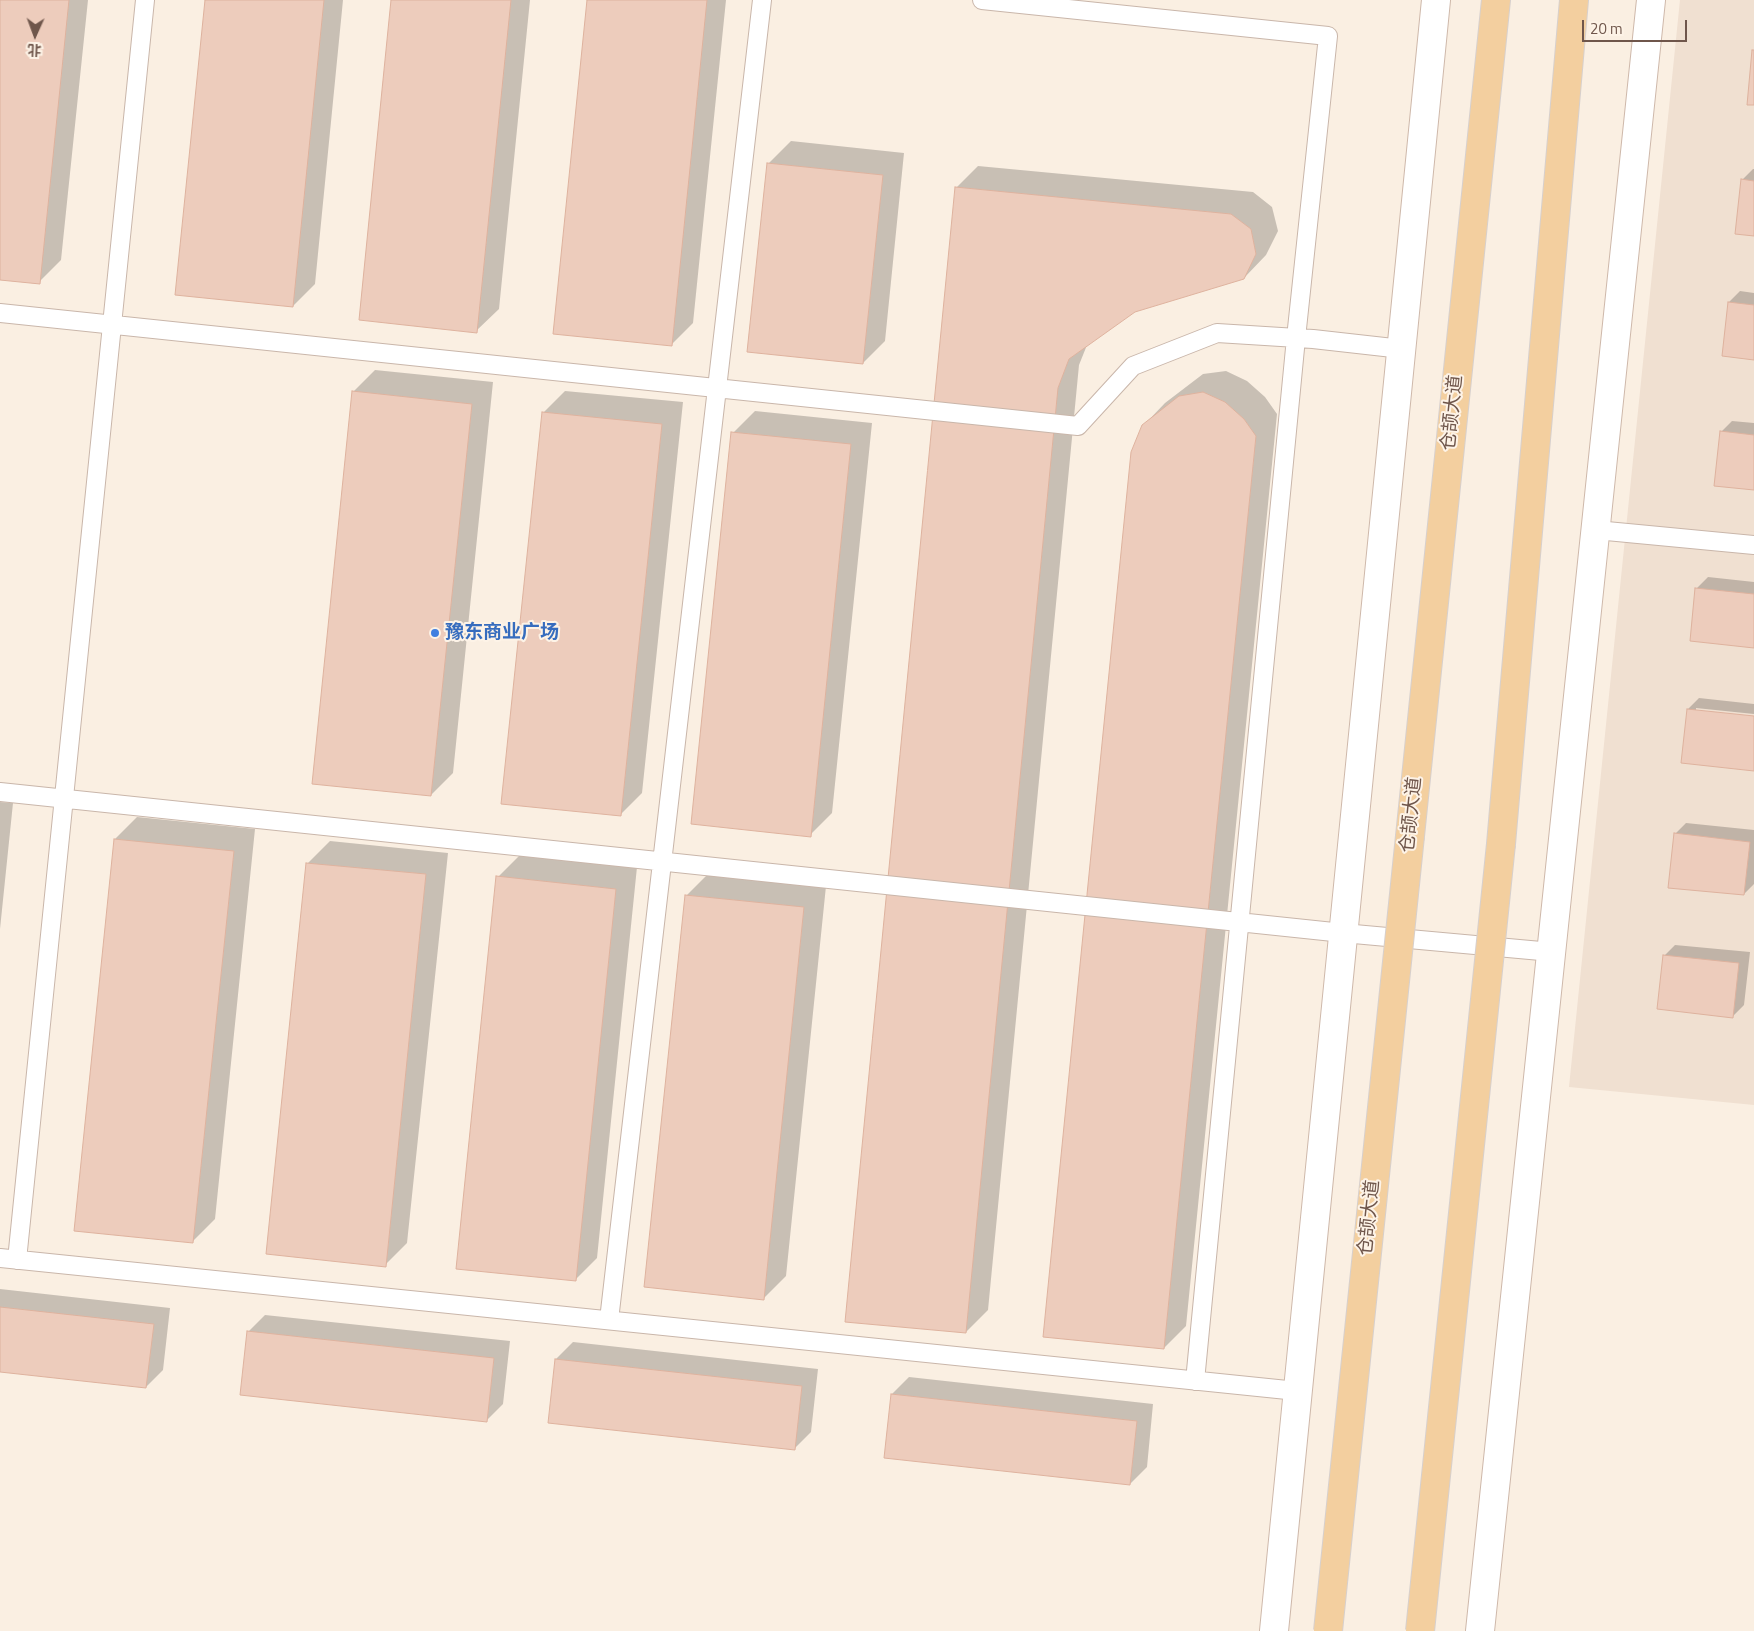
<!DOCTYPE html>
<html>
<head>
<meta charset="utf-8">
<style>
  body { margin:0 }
  #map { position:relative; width:1754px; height:1631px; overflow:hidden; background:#faefe2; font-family:"Titillium Web","Noto Sans SC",sans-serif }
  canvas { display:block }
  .north { position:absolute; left:10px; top:10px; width:50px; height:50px; -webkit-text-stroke:4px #fdf3e7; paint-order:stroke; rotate:182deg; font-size:14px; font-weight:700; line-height:20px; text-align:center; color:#6f564b }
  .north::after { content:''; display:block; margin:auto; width:18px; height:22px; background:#6f564b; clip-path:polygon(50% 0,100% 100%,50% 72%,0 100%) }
  .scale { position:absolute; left:1582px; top:20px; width:105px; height:22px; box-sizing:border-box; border:2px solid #6f564b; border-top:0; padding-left:6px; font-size:15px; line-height:18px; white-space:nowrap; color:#6f564b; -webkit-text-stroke:4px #fdf3e7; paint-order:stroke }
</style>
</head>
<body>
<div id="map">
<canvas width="1754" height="1631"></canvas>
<div class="north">北</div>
<div class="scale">20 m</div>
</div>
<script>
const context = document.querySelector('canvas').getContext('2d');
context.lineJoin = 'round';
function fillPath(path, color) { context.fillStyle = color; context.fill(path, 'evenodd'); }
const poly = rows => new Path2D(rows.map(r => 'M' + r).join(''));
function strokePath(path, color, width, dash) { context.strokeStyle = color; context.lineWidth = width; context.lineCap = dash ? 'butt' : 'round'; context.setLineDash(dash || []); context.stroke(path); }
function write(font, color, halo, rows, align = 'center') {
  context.font = font + ' "Titillium Web","Noto Sans SC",sans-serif'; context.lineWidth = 4; context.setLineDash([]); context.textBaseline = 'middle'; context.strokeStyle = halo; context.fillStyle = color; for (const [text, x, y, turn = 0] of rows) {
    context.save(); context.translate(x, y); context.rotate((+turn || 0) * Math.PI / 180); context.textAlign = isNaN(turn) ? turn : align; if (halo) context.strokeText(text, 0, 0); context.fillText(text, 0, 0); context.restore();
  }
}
const residential = poly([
  [1680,0,1754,0,1754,1105,1569,1087]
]);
const shadow = poly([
  [0,0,88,0,61,260,39,282,0,278],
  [206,0,343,0,315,284,293,306],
  [392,0,530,0,499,309,476,331],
  [589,0,726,0,693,323,671,345],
  [791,141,904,153,885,341,863,363,769,163],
  [978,166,1253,192,1272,207,1278,231,1266,255,1244,278,1135,311,1087,345,1079,365,988,1310,966,1332,956,188],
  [1753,169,1754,169,1754,234,1742,180],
  [1740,291,1754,293,1754,358,1729,302],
  [375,370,493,382,453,773,431,795,353,392],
  [1226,371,1247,381,1265,397,1277,414,1186,1326,1164,1348,1143,426,1165,403,1203,374],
  [565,391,683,402,642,793,620,815,543,413],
  [755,411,872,423,832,813,810,835,733,433],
  [1732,421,1754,423,1754,488,1721,432],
  [1708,577,1754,582,1754,647,1697,588],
  [1699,698,1754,704,1754,714,1696,708,1696,711,1754,717,1754,769,1688,709],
  [0,802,13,803,0,929],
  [137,817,255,829,215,1219,193,1241,75,1230,115,839],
  [1686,823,1754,830,1754,884,1744,894,1675,834],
  [330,841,448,853,407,1243,385,1265,308,863],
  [520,855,637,867,597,1258,575,1280,498,877],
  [708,874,826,886,786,1276,764,1298,686,896],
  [1675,945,1750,952,1744,1005,1733,1016,1664,956],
  [0,1289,170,1308,163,1370,146,1387,0,1371],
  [265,1315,510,1341,503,1404,486,1421,248,1332],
  [573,1342,818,1369,811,1432,794,1449,550,1422,556,1359],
  [909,1377,1153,1404,1147,1467,1130,1484,885,1457,892,1394]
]);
const building = poly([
  [0,0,69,0,40,284,0,280,0,0],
  [205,0,324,0,293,307,175,295,205,0],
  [391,0,511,0,477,333,359,320,391,0],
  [587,0,707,0,672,346,553,334,587,0],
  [1752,50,1754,50,1754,105,1747,105,1752,50],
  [767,163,883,175,863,364,747,352,767,163],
  [1741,179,1754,181,1754,236,1735,234,1741,179],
  [955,187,1231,214,1251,229,1256,254,1244,279,1135,312,1069,359,1058,388,966,1333,845,1322,955,187],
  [1728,302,1754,305,1754,360,1722,356,1728,302],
  [352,391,472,404,431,796,312,784,352,391],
  [1203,392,1225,402,1244,419,1256,436,1164,1349,1043,1337,1131,452,1142,425,1179,396,1203,392],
  [542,412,662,424,621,816,501,804,542,412],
  [1720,431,1754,435,1754,490,1714,486,1720,431],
  [731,432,851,444,811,837,691,824,731,432],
  [1695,588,1754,594,1754,648,1690,641,1695,588],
  [1687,709,1754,716,1754,771,1681,763,1687,709],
  [1674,833,1750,842,1744,895,1668,888,1674,833],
  [114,839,234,851,193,1243,74,1231,114,839],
  [306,863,426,874,386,1267,266,1254,306,863],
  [496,876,616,889,576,1281,456,1269,496,876],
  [685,895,804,907,764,1300,644,1287,685,895],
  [1663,955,1739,963,1733,1018,1657,1009,1663,955],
  [0,1307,154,1324,146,1388,0,1372,0,1307],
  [247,1331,494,1358,487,1422,240,1395,247,1331],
  [555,1359,802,1386,795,1450,548,1423,555,1359],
  [891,1394,1137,1421,1130,1485,884,1458,891,1394]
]);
const lane = poly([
  [982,0,1328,36,1296,338,1195,1381],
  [0,313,1078,426,1133,366,1217,333,1313,339,1402,349],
  [1596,530,1754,545],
  [0,792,1343,933,1552,952],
  [0,1258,1297,1391],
  [17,1260,145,0],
  [609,1320,762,0]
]);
const secondary = poly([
  [1274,1631,1436,0],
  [1480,1631,1651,0]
]);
const primary = poly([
  [1410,836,1496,0],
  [1501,844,1574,0]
]);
const primaryBridge = poly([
  [1328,1631,1410,836],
  [1420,1631,1501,844]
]);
const markers = [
  [435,633,5,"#3f7fe0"]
];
const streetNames = [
  ["仓颉大道",1453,413,-84],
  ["仓颉大道",1412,815,-84],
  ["仓颉大道",1370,1218,-84]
];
const shopNames = [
  ["豫东商业广场",445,633]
];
fillPath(residential, '#f0e0d1');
fillPath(shadow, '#0003');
fillPath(building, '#edccbc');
strokePath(building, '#deb29e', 1);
strokePath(lane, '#c9b6aa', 20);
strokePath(secondary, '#ceb8aa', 30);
strokePath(primary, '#d7d0cd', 30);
strokePath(lane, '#fff', 18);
strokePath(secondary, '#fff', 28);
strokePath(primary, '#f3cf9f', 28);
strokePath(primaryBridge, '#d7d0cd', 30, []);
strokePath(primaryBridge, '#f3cf9f', 28);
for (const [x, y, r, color] of markers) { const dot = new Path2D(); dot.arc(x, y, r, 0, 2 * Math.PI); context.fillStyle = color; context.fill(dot); strokePath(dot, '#fdf3e7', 2); }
write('19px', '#6f564b', '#fdf3e7', streetNames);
write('bold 19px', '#366cbe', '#fdf3e7', shopNames, 'left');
</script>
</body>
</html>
